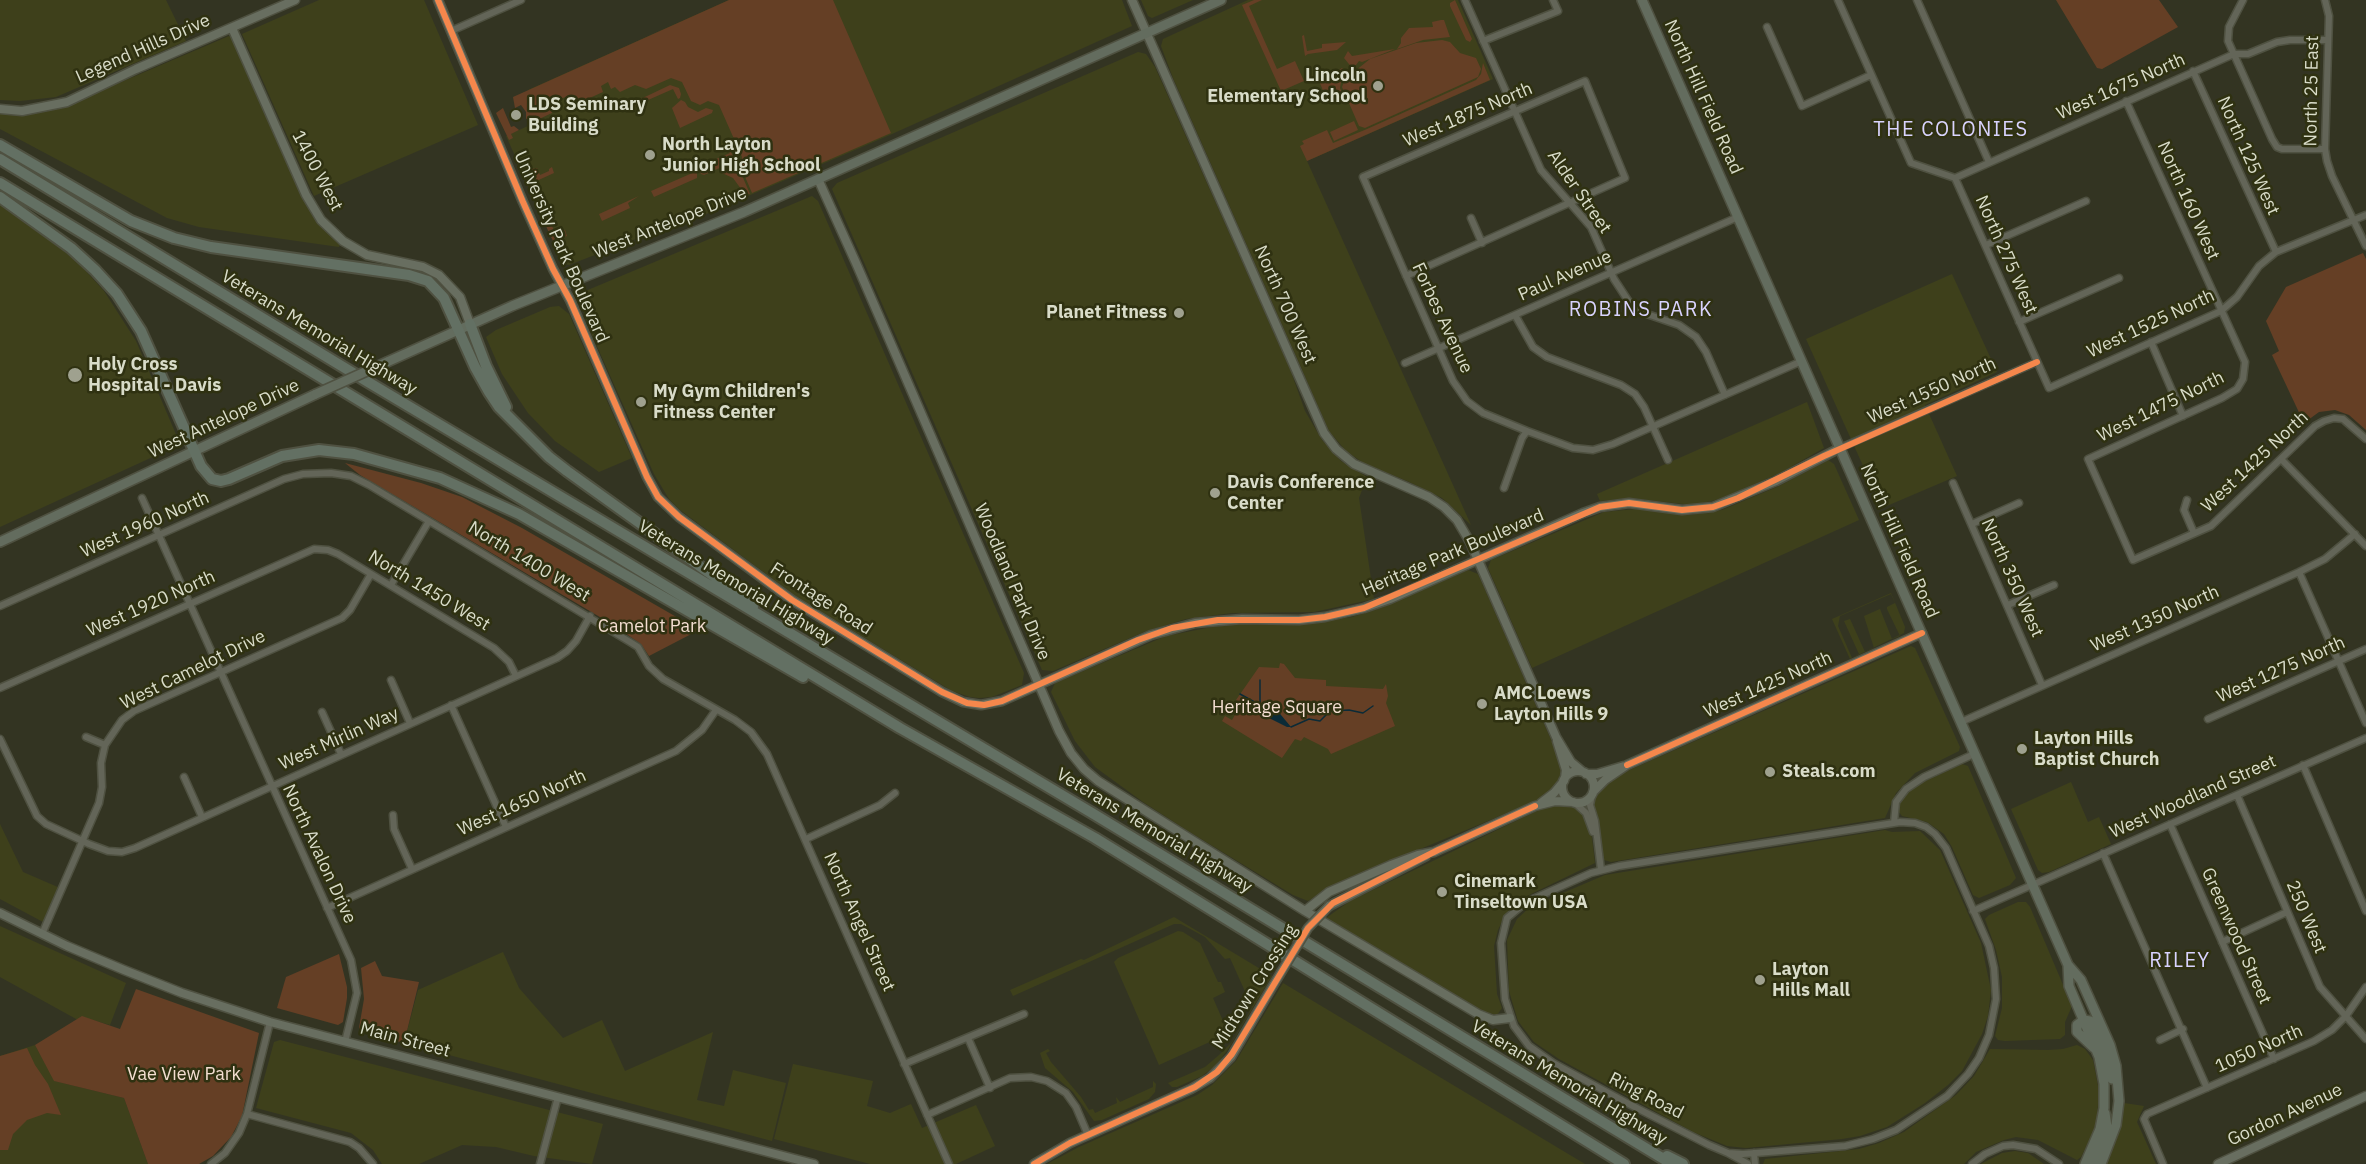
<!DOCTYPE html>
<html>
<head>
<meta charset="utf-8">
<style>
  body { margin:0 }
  canvas { display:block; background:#333422 }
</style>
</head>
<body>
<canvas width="2366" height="1164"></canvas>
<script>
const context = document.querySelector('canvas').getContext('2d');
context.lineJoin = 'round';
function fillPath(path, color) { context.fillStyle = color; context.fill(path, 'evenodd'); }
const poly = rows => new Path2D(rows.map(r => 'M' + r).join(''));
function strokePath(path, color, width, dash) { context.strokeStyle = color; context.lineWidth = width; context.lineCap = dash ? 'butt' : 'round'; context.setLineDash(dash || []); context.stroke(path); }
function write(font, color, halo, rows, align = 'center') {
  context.font = font + ' "IBM Plex Sans",sans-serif'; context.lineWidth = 5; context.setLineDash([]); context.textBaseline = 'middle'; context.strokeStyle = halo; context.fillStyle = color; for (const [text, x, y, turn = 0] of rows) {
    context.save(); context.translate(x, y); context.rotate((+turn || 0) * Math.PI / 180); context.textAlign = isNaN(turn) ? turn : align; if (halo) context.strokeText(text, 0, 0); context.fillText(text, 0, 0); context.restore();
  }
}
const built = poly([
  [0,0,166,0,186,41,56,97,20,101,0,100],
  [319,0,424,0,478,125,314,196,242,34],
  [729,0,1122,0,1132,26,892,134,676,227,659,230,569,265,564,264,506,136,541,120,528,90],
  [1141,0,1193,0,1152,18,1148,16],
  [1248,0,1458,0,1493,79,1307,161,1471,525,1442,498,1407,481,1365,464,1346,451,1329,431,1173,78,1161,46,1163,39],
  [229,36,233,39,305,201,318,223,340,244,339,247,199,227,167,218,0,129,0,113,37,113,65,106],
  [1138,52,1146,54,1155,67,1290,369,1305,411,1322,440,1341,461,1367,477,1359,498,1374,599,1314,612,1232,613,1186,619,1144,632,1053,671,1042,670,832,189,837,183],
  [812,196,818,201,1024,673,1022,685,992,697,979,698,970,697,952,691,797,597,680,510,669,499,654,474,587,324,580,297,583,292],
  [0,205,63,250,84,269,104,291,136,341,178,439,174,446,170,449,0,527],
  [1952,274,1997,372,1925,405,1957,476,1882,508,1806,339],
  [559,306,569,314,632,458,599,472,555,441,528,413,502,374,486,337,496,330,550,307],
  [1807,402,1824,448,1780,473,1723,498,1699,504,1683,504,1630,498,1600,501,1597,494],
  [1828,460,1834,464,1859,520,1532,668,1488,568,1491,560,1604,512,1636,509,1689,515,1722,510,1779,486],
  [1468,570,1478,574,1510,646,1563,767,1561,780,1557,786,1541,799,1401,857,1324,891,1308,901,1293,895,1188,831,1143,802,1095,767,1075,741,1051,692,1055,683,1166,636,1212,627,1239,624,1292,625,1352,617,1378,609],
  [1891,593,1905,627,1904,633,1850,659,1832,619],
  [1891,594,1895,603,1887,607,1887,609,1900,636,1892,639,1880,609,1864,616,1874,648,1865,652,1850,619,1844,621,1859,654,1852,658,1838,626,1840,616],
  [1911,646,1915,648,1960,747,1959,751,1915,773,1896,793,1885,818,1611,862,1604,860,1592,804,1599,790,1618,775],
  [1962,764,1968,766,2016,878,2010,885,1979,898,1973,895,1952,847,1944,834,1927,822,1902,816,1898,811,1899,805,1907,792,1917,785],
  [2071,782,2088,822,2099,817,2111,844,2049,872,2042,873,2038,870,2011,809],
  [1551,804,1573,805,1583,812,1592,838,1595,863,1523,898,1505,915,1498,930,1494,946,1497,994,1502,1008,1497,1015,1482,1012,1326,918,1350,901],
  [0,824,23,872,60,888,43,922,0,899],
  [1885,830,1892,832,1920,831,1940,850,1981,943,1991,990,1988,1016,1982,1034,1962,1071,1948,1085,1925,1103,1887,1127,1860,1136,1842,1139,1746,1148,1727,1146,1693,1132,1559,1059,1534,1042,1518,1021,1509,991,1507,940,1517,919,1530,907,1605,875],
  [2018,902,2026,902,2030,907,2072,1006,2065,1022,2065,1035,2060,1039,2005,1041,1998,1040,1995,1036,2002,1008,2002,977,1996,950,1985,919,1989,915],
  [1174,917,1272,976,1227,1051,1215,1066,1202,1076,1177,1087,1172,1087,1168,1083,1205,1067,1219,1055,1231,1043,1252,1007,1244,1002,1248,998,1230,958,1225,959,1205,937,1181,924,1174,924,1013,996,1010,990,1081,959,1084,960],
  [0,926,126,983,110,1025,82,1017,78,1020,0,977],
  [1178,931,1183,932,1200,943,1218,982,1221,982,1225,992,1213,998,1227,1030,1225,1035,1159,1065,1114,962,1118,958],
  [503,952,519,988,563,1038,602,1020,625,1071,713,1032,697,1100,724,1106,733,1070,786,1083,772,1141,404,1043,418,990],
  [1283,983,1433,1073,1585,1164,1047,1164,1079,1147,1197,1095,1212,1085,1236,1061],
  [280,1040,603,1124,592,1164,534,1156,496,1147,462,1145,419,1164,382,1164,373,1150,351,1133,256,1108,274,1042],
  [35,1045,55,1081,124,1098,148,1164,0,1164,0,1056],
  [2077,1045,2085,1049,2093,1060,2099,1091,2097,1118,2093,1133,2081,1157,2077,1160,2038,1140,2016,1137,2004,1140,1976,1152,1964,1164,1763,1164,1765,1159,1859,1149,1879,1143,1904,1132,1956,1095,1974,1076,1990,1049,2048,1050,2063,1049],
  [1048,1049,1050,1051,1046,1053,1051,1062,1081,1097,1089,1110,1093,1109,1095,1113,1117,1103,1116,1097,1120,1102,1153,1087,1153,1081,1156,1084,1155,1092,1149,1099,1102,1120,1094,1121,1073,1092,1045,1068,1040,1053],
  [793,1064,873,1081,867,1106,890,1113,911,1104,922,1128,976,1105,995,1146,956,1164,870,1164,774,1139],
  [2124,1103,2144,1106,2137,1122,2156,1164,2105,1164,2117,1138],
  [2015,1151,2028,1153,2044,1164,1981,1164,2002,1153]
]);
const green = poly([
  [729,0,833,0,891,133,752,193,740,165,742,157,719,105,708,101,700,105,691,101,682,82,671,78,646,89,635,85,620,92,615,87,611,89,608,82,601,86,603,92,574,105,570,95,549,104,552,113,537,120,533,117,526,119,526,112,521,105,515,108,513,97],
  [1254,0,1262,0,1249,6,1277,69,1295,61,1304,81,1281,91,1242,5],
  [1455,0,1472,39,1470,42,1466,40,1450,6,1450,3],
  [2056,0,2159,0,2178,27,2102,69,2097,68],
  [1441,20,1444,20,1450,37,1423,40,1397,49,1401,43,1401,38,1409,28,1433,27,1432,22],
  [1304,35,1307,51,1322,48,1322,44,1346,42,1337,50,1308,54,1305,56,1302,36],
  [1442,40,1450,42,1460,53,1476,58,1481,69,1478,77,1365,128,1359,126,1342,87,1345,79,1370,59,1416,43],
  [1395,49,1362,62,1359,61,1353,69,1344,58,1348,51,1352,56],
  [1483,63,1490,80,1307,161,1300,146,1304,144,1302,141,1327,130,1333,143,1367,129,1476,80,1481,74],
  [1342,68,1348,74,1341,82,1340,88,1342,93,1327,100,1319,81,1334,74],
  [670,85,679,88,681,94,680,98,678,99,673,89,630,108,626,106],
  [681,100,685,102,688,107,698,112,706,108,713,110,712,113,680,128,672,108],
  [503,108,511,127,514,126,519,130,511,134,513,138,509,140,496,113],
  [1354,121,1358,130,1334,141,1330,132],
  [725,143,728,144,734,159,733,162,704,175,701,174,698,167,730,153],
  [738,166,750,194,744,193,733,178,722,173],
  [552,167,554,173,532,183,534,190,531,192,522,171,537,168,540,175,549,171,549,169],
  [697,171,697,178,654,197,651,191],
  [639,196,628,203,630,208,602,221,599,214],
  [542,199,552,216,550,221,555,233,565,230,567,236,553,241,544,222,547,220,545,217,542,218,535,202],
  [2363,253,2366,259,2366,430,2349,415,2335,410,2319,412,2304,423,2272,355,2279,351,2266,321,2286,287],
  [345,463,421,483,462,497,522,528,699,630,649,656,641,644,610,623,360,475],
  [1280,663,1284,664,1295,678,1326,680,1326,686,1383,689,1386,684,1388,696,1386,703,1395,726,1331,754,1328,749,1304,737,1301,741,1295,739,1282,758,1222,721,1225,716,1232,720,1241,705,1236,700,1259,667,1279,668],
  [339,954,347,987,347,998,343,1022,338,1025,277,1008,286,977],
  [375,961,382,976,419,982,404,1043,362,1032,359,1028,364,999,361,968],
  [136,989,259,1033,242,1116,231,1137,213,1156,199,1164,148,1164,124,1098,54,1081,35,1045,82,1016,120,1029],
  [27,1048,35,1065,48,1084,61,1115,47,1113,27,1120,13,1134,8,1150,0,1150,0,1056]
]);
const water = poly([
  [1260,705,1276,709,1291,727,1287,727,1269,718]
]);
const stream = poly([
  [1240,694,1260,705],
  [1260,705,1260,680],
  [1291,727,1309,719,1320,721,1330,711,1349,710,1363,713,1373,706]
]);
const street = poly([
  [1465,0,1541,170,1591,227,1614,279,1631,305,1644,313,1679,325,1696,337,1706,352,1725,395],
  [1838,0,1911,163,1955,178,2049,388,2221,311,2237,297,2259,266,2276,252,2366,215],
  [1917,0,1989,162],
  [2243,0,2229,27,2228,41,2272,139,2277,147,2282,149,2325,149],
  [2325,0,2329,16,2325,149,2327,161,2332,176,2366,246],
  [1767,27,1802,106,1871,75],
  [451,31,521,0],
  [1483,41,1558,11,1553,0],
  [2193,71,2276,252],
  [2126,101,2245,362,2243,379,2237,389,2222,398,2088,459,2133,560,2211,526,2315,426,2324,421,2334,418,2343,419,2366,439],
  [1955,178,2234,54,2248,54,2277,42,2290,40,2328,40],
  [1471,218,1482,243],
  [1986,245,2086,201],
  [1406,276,1625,178,1585,81,1363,177,1404,271,1453,381,1467,401,1483,413,1527,431,1573,448,1593,450,1613,444,1802,361],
  [1515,315,1533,347,1547,357,1621,385,1635,394,1644,407,1668,460],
  [2019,322,2119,278],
  [2151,342,2183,416],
  [1405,363,1738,217],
  [1840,448,2037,362],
  [2281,459,2366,546],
  [1953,483,2042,685],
  [1504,488,1522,438,1527,431],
  [142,498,351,960,357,993,345,1042],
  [2187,500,2184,510,2194,533],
  [1972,524,2019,503],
  [2299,572,2366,723],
  [391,585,429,521],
  [2008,605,2054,585],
  [0,606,284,479,303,474,331,473,351,476,369,485,630,642,638,647,649,666,663,679,735,720,751,732,767,754,949,1164],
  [391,680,410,723],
  [0,688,314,549,328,550,338,554,494,648,509,662,516,676],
  [451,705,506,827],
  [322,712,341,754],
  [2208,719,2366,649],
  [1961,722,2299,572,2325,559,2355,534],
  [86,737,105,745],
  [0,739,37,816,46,824,89,844,108,851,122,852,135,848,557,658,567,651,576,641,590,616],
  [2303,765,2366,911],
  [184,777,202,817],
  [1592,795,1590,805,1595,821,1601,870],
  [2237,795,2320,987,2366,1039],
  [1575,803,1586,813,1593,832],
  [393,815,394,829,412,869],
  [1900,822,1915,823,1926,827,1935,834,1946,848,1989,946,1994,968,1996,999,1989,1035,1979,1058,1968,1074,1947,1096,1896,1130,1873,1139,1845,1146,1743,1154,1728,1153,1709,1145,1625,1102,1553,1063,1529,1046,1514,1026,1505,999,1501,943,1507,918,1526,902,1591,873,1619,866,1900,822],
  [1894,823,1896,802,1906,789,1924,777,1974,754],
  [2170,824,2274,1059],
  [806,839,880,805,895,793],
  [2103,853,2207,1088],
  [327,908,676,751,702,730,716,710],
  [1973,911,2366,738],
  [42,934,99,803,102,787,101,763,105,745,122,720,134,711,342,618,350,610,371,574],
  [2222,942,2287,912],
  [968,1038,990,1088],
  [2160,1040,2183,1029],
  [904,1064,1024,1014],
  [247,1114,350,1142,359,1148,373,1164],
  [927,1115,1010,1078,1031,1077,1047,1081,1066,1093,1076,1107,1088,1135],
  [1728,1153,1748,1164],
  [1754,1153,1755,1164],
  [211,1164,225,1153,239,1133,247,1114,270,1022],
  [540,1164,558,1097],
  [1972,1164,1985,1154,2003,1146,2013,1145,2036,1149,2059,1164],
  [2163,1164,2144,1119,2147,1114,2314,1041,2332,1030,2346,1016,2366,987]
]);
const secondary = poly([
  [438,0,523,202,553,269,570,300,647,477,658,497,679,517,792,600,942,692,963,702,981,705,1002,701,1151,635,1195,623,1242,619,1299,620,1325,617,1364,608,1390,599,1583,513,1600,507,1629,503,1682,510,1713,507,1776,481,1840,448],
  [1132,0,1324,433,1336,449,1354,464,1429,497,1444,507,1457,520,1470,542,1556,737,1571,762,1583,772],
  [232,28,306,195,321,220,343,241,367,255,423,267,439,275,460,297,470,324],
  [0,109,22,111,67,102,136,69,295,0],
  [818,179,856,263,1059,731,1071,753,1084,769,1098,781,1305,911,1478,1014,1493,1020,1510,1018],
  [1557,741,1566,770,1565,778],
  '1562 787a16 16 0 1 1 32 0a16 16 0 1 1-32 0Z',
  [1586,774,1597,774,1624,766],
  [1593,792,1605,780,1627,765,1922,633],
  [1541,803,1554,793,1564,781],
  [1329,906,1426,856],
  [1305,911,1329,892,1391,865,1418,855,1434,852,1535,806,1555,801,1573,802],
  [0,913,67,946,124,970,182,993,270,1022,814,1164],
  [1034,1164,1070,1143,1191,1089,1210,1078,1231,1057,1274,984],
  [2218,1164,2366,1096]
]);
const primary = poly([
  [1642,0,2068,965,2081,980,2110,1045,2116,1066,2119,1101,2116,1125,2101,1164],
  [387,362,512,306,744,212,1221,0],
  [0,542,316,394],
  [2068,965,2069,986,2099,1057,2104,1084,2104,1108,2100,1129,2085,1164],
  [2084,1020,2090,1021,2095,1025,2107,1054,2112,1079],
  [2084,1020,2077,1025,2077,1032,2094,1048],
  [2093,1164,2107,1127,2105,1113]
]);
const highway = poly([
  [0,145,131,221,174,238,211,247,409,275,428,281,444,298,475,367,489,392,499,407,549,457,567,471,740,595,753,607],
  [0,159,368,382,1092,813,1672,1164],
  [0,183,900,728,1095,838,1624,1164],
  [0,197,71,248,95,270,117,294,141,331,201,466,212,479,221,481,229,479,282,456,319,450,354,454,440,478,519,514,803,677],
  [470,324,486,366,506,407],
  [1667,1156,1683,1164]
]);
const secondaryBridge = poly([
  [1274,984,1308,928,1329,906]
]);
const primaryBridge = poly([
  [316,394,387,362]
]);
const cycleway = poly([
  [438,0,523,202,553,269,570,300,647,477,658,497,679,517,792,600,942,692,967,703,984,705,1002,701,1138,640,1172,628,1218,620,1299,620,1325,617,1364,608,1600,507,1629,503,1682,510,1713,507,1738,498,1824,456,2037,362],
  [1627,765,1922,633],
  [1034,1164,1070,1143,1195,1087,1217,1072,1232,1054,1308,928,1333,903,1438,850,1535,806]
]);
const markers = [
  [1378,86,6,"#9fa18f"],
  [516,115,6,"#9fa18f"],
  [650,155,6,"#9fa18f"],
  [1179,313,6,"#9fa18f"],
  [75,375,8,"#9fa18f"],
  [641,402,6,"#9fa18f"],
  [1215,493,6,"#9fa18f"],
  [1482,704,6,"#9fa18f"],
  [2022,749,6,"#9fa18f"],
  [1770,772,6,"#9fa18f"],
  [1442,892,6,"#9fa18f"],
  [1760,980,6,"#9fa18f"]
];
const streetNames = [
  ["Legend Hills Drive",143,49,-24],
  ["West 1675 North",2121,87,-24],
  ["North 25 East",2312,91,-89],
  ["North Hill Field Road",1703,97,66],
  ["West 1875 North",1468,115,-23],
  ["North 125 West",2248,156,66],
  ["1400 West",317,171,62],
  ["Alder Street",1579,192,55],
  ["North 160 West",2188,201,66],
  ["West Antelope Drive",670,223,-22],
  ["University Park Boulevard",561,247,66],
  ["North 275 West",2006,255,66],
  ["Paul Avenue",1565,276,-24],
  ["North 700 West",1285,305,66],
  ["Forbes Avenue",1442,318,65],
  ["West 1525 North",2151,324,-25],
  ["Veterans Memorial Highway",319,333,31],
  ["West 1550 North",1932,391,-24],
  ["West 1475 North",2161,407,-26],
  ["West Antelope Drive",224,419,-25],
  ["West 1425 North",2255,462,-43],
  ["West 1960 North",145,525,-24],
  ["North Hill Field Road",1899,541,66],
  ["Heritage Park Boulevard",1453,553,-23],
  ["North 1400 West",529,562,31],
  ["North 350 West",2012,578,66],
  ["Woodland Park Drive",1012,582,67],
  ["Veterans Memorial Highway",736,583,31],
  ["North 1450 West",429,591,31],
  ["Frontage Road",821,599,33],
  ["West 1920 North",151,604,-24],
  ["West 1350 North",2155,619,-24],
  ["West Camelot Drive",193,670,-26],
  ["West 1275 North",2281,670,-24],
  ["West 1425 North",1768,685,-24],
  ["West Mirlin Way",339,739,-24],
  ["West Woodland Street",2193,797,-24],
  ["West 1650 North",522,803,-24],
  ["Veterans Memorial Highway",1154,831,31],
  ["North Avalon Drive",319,854,65],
  ["250 West",2306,917,67],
  ["North Angel Street",859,922,66],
  ["Greenwood Street",2236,936,66],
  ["Midtown Crossing",1255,987,-58],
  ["Main Street",405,1040,15],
  ["1050 North",2259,1049,-24],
  ["Veterans Memorial Highway",1569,1083,31],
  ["Ring Road",1646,1096,27],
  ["Gordon Avenue",2285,1115,-25]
];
const poiNames = [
  ["Lincoln",1366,76,"right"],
  ["Elementary School",1366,97,"right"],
  ["LDS Seminary",528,105],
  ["Building",528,126],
  ["North Layton",662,145],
  ["Junior High School",662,166],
  ["Planet Fitness",1167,313,"right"],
  ["Holy Cross",88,365],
  ["Hospital - Davis",88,386],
  ["My Gym Children's",653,392],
  ["Fitness Center",653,413],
  ["Davis Conference",1227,483],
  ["Center",1227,504],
  ["AMC Loews",1494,694],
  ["Layton Hills 9",1494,715],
  ["Layton Hills",2034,739],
  ["Baptist Church",2034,760],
  ["Steals.com",1782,772],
  ["Cinemark",1454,882],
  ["Tinseltown USA",1454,903],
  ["Layton",1772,970],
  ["Hills Mall",1772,991]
];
const parkNames = [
  ["Camelot Park",652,627],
  ["Heritage Square",1277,708],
  ["Vae View Park",184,1075]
];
const neighbourhoodNames = [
  ["THE COLONIES",1951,130],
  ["ROBINS PARK",1641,310],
  ["RILEY",2180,961]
];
fillPath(built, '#3e401b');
fillPath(green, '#653f25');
fillPath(water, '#0b2b37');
strokePath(stream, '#0b2b37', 1.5);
strokePath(street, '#4f5141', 9);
strokePath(secondary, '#4f5141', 11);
strokePath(primary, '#4f5141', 12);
strokePath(highway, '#4f5141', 14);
strokePath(street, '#636558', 6);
strokePath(secondary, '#686e60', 8);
strokePath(primary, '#636c5e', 9);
strokePath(highway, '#637063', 10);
strokePath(secondaryBridge, '#4f5141', 11, []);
strokePath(primaryBridge, '#4f5141', 12, []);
strokePath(secondaryBridge, '#686e60', 8);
strokePath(primaryBridge, '#636c5e', 9);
strokePath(cycleway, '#f5874c', 6);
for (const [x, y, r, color] of markers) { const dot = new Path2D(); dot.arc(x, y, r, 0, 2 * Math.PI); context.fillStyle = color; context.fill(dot); strokePath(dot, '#2f3111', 2); }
write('18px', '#d9dcc9', '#2f3111', streetNames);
write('bold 18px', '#d9dcc9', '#2f3111', poiNames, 'left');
write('18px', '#f4ded1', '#2f3111', parkNames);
context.letterSpacing = '1.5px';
write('20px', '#d9d3fe', '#2f3111', neighbourhoodNames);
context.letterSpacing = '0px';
</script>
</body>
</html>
